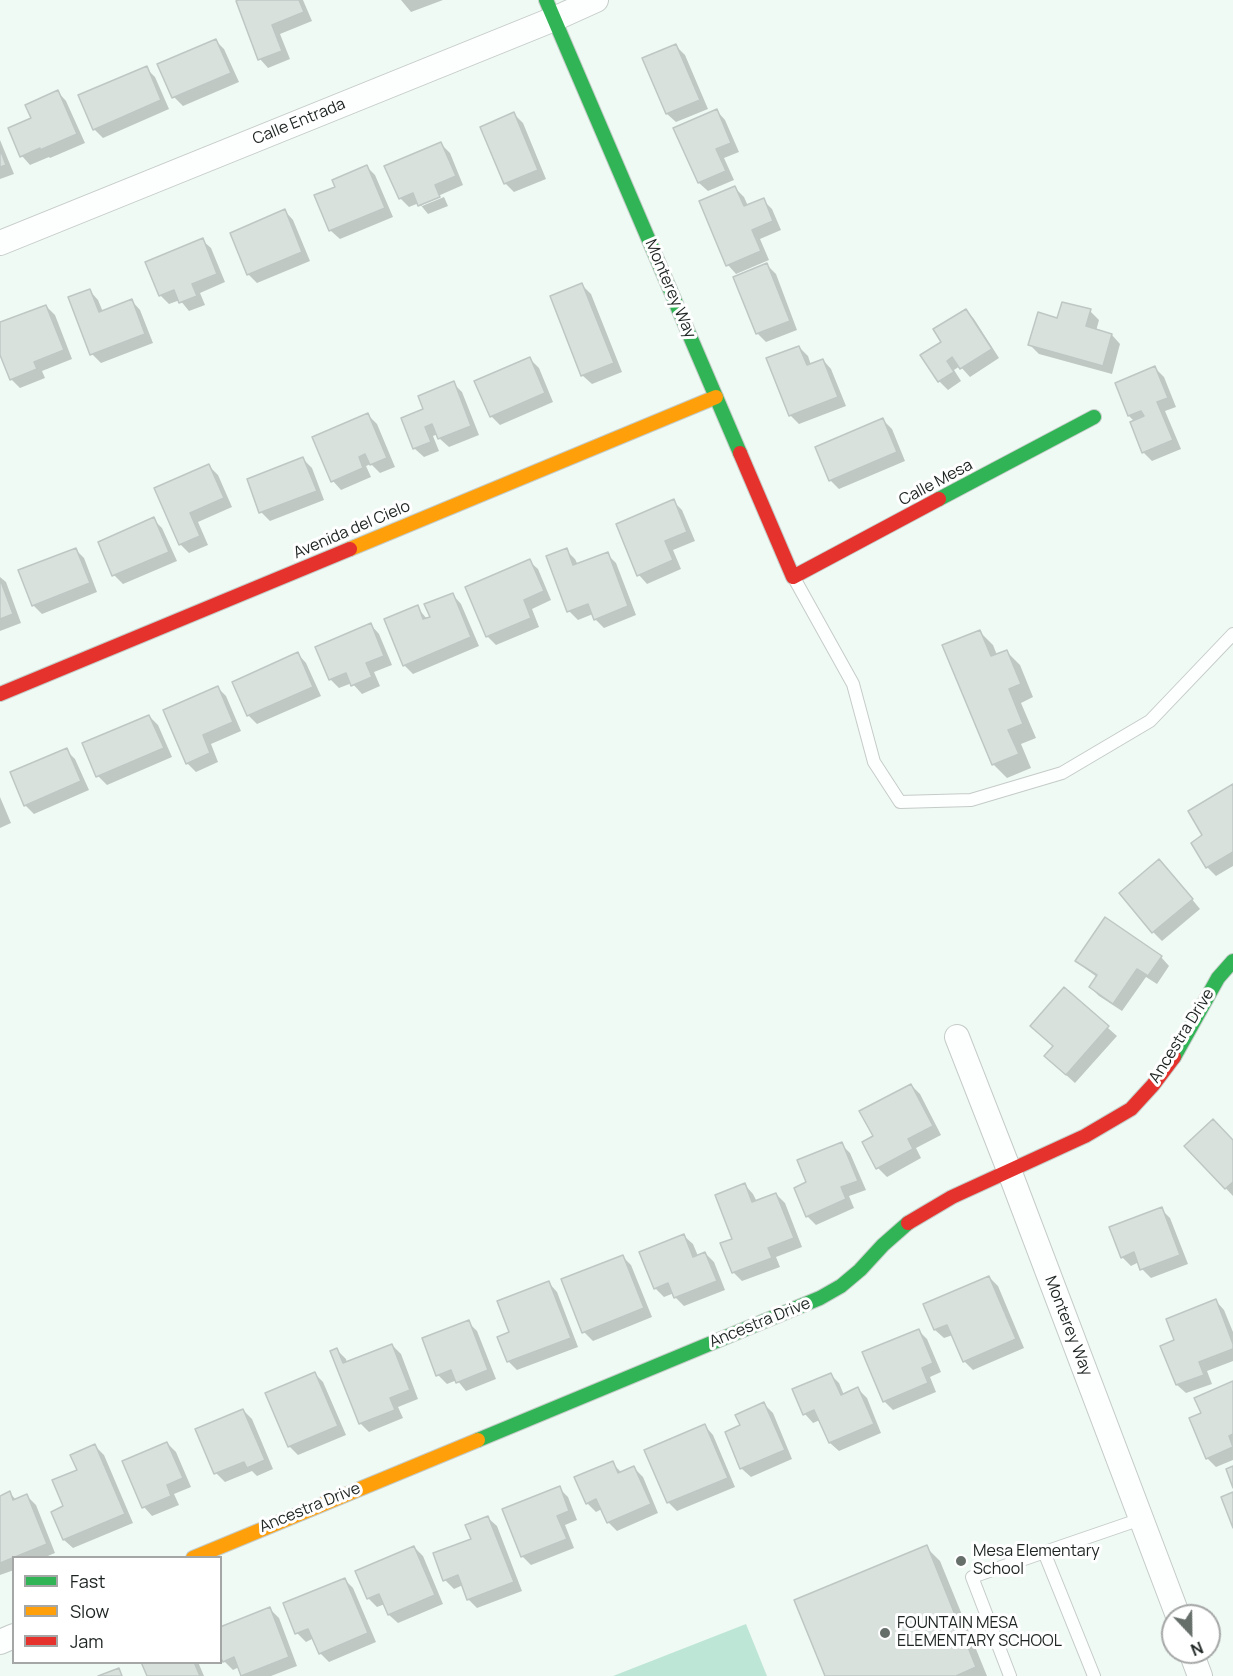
<!DOCTYPE html>
<html>
<head>
<meta charset="utf-8">
<style>
  body { margin:0 }
  #map { position:relative; width:1233px; height:1676px; overflow:hidden; background:#f0faf5; font-family:Manrope,sans-serif }
  canvas { display:block }
  .legend { position:absolute; left:12px; top:1556px; width:210px; height:108px; box-sizing:border-box; background:#fff; border:2px solid #a5a7a6; margin:0; padding:8px 10px; list-style:none; font-size:18px; color:#1d2421 }
  .legend li { display:flex; align-items:center; gap:12px; height:30px }
  .legend b { width:30px; border:2px solid #a5a7a6 }
  .north { position:absolute; left:1161px; top:1604px; width:60px; height:60px; box-sizing:border-box; background:#fff; border:2px solid #a5a7a6; border-radius:50%; rotate:158deg; font-size:16px; font-weight:700; line-height:24px; text-align:center; color:#1d2421 }
  .north::after { content:''; display:block; margin:auto; width:21px; height:27px; background:#676f6b; clip-path:polygon(50% 0,100% 100%,50% 72%,0 100%) }
</style>
</head>
<body>
<div id="map">
<canvas width="1233" height="1676"></canvas>
<ul class="legend">
<li><b style="height:8px;background:#30b455"></b>Fast</li>
<li><b style="height:8px;background:#ff9f0a"></b>Slow</li>
<li><b style="height:8px;background:#e5322d"></b>Jam</li>
</ul>
<div class="north">N</div>
</div>
<script>
const context = document.querySelector('canvas').getContext('2d');
context.lineJoin = 'round';
function fillPath(path, color) { context.fillStyle = color; context.fill(path, 'evenodd'); }
const poly = rows => new Path2D(rows.map(r => 'M' + r).join(''));
function strokePath(path, color, width, dash) { context.strokeStyle = color; context.lineWidth = width; context.lineCap = dash ? 'butt' : 'round'; context.setLineDash(dash || []); context.stroke(path); }
function write(font, color, halo, rows, align = 'center') {
  context.font = font + ' Manrope,sans-serif'; context.lineWidth = 6; context.setLineDash([]); context.textBaseline = 'middle'; context.strokeStyle = halo; context.fillStyle = color; for (const [text, x, y, turn = 0] of rows) {
    context.save(); context.translate(x, y); context.rotate((+turn || 0) * Math.PI / 180); context.textAlign = isNaN(turn) ? turn : align; if (halo) context.strokeText(text, 0, 0); context.fillText(text, 0, 0); context.restore();
  }
}
const green = poly([
  [746,1624,767,1676,613,1676]
]);
const shadow = poly([
  [242,0,303,0,312,21,280,34,290,59,268,68,260,59],
  [401,0,443,0,411,12],
  [215,40,224,49,239,82,183,106,174,97,159,65],
  [676,46,685,55,708,109,676,122,667,114,644,59],
  [146,68,155,77,169,109,103,138,94,129],
  [58,92,66,101,85,143,50,158,49,157,30,165,22,156,33,119],
  [717,111,725,120,739,152,724,158,734,180,708,191,699,183],
  [514,114,523,123,546,179,514,192,505,183],
  [0,140,14,174,0,179],
  [441,144,450,153,463,185,422,203,422,206,444,197,448,206,428,214,419,203,409,207,400,198],
  [367,167,375,175,393,217,340,239,331,231,316,196,337,188],
  [735,188,744,197,748,206,763,200,772,209,781,230,760,239,769,260,736,274,728,265],
  [285,211,293,220,310,261,257,283,248,274],
  [202,240,211,248,225,282,200,293,205,305,189,311,180,300,169,304,160,295],
  [767,265,776,274,797,330,766,342,757,333],
  [582,285,591,294,622,372,592,384,583,376,552,297],
  [90,291,98,300,103,312,132,301,140,310,153,343,101,363,92,354,70,298],
  [46,306,55,315,72,359,42,371,45,378,20,388,11,379,0,351,0,324],
  [966,310,974,319,999,358,970,377,960,366,954,370,961,381,948,390,939,381,943,342],
  [1090,311,1099,320,1096,331,1112,335,1120,344,1112,374,1039,354,1030,345,1058,320],
  [799,347,808,356,811,365,823,360,831,369,846,406,799,424,790,415],
  [530,359,539,368,553,402,500,425,491,416],
  [1155,368,1164,377,1176,407,1165,411,1181,449,1152,461,1143,452,1135,422,1129,416,1117,384],
  [453,383,462,392,479,435,449,447,440,439,438,434,433,436,439,451,424,457,415,449,403,419,425,410],
  [368,415,377,424,395,467,380,473,371,464,366,466,371,477,341,490,333,481],
  [883,420,892,429,905,461,839,489,830,480],
  [303,459,312,468,324,500,270,521,261,512,249,480],
  [209,466,218,475,232,507,198,522,208,545,189,553,180,544,156,489],
  [673,501,682,510,695,541,673,550,681,569,647,584,639,575],
  [153,519,162,528,177,561,123,584,114,575,100,542],
  [76,550,84,558,97,592,42,614,33,605],
  [566,550,575,559,578,565,607,554,616,563,636,615,604,628,595,619,593,614,578,620,569,611],
  [529,561,538,569,551,600,532,609,539,627,496,645,487,636],
  [0,577,6,582,21,623,0,631],
  [453,595,461,604,479,646,413,674,404,665,417,607,427,619,432,617],
  [371,625,379,634,392,665,374,672,380,686,362,694,352,683,339,688,330,679],
  [980,632,993,645,997,655,1007,652,1020,665,1033,697,1021,703,1036,738,1021,744,1031,768,1007,778,993,764],
  [298,654,306,663,321,696,257,724,248,715],
  [218,688,226,696,241,731,211,744,218,762,196,772,187,763],
  [149,716,158,725,172,757,107,785,98,776],
  [66,750,75,759,89,790,34,814,25,805],
  [1233,785,1233,866,1216,876,1207,867,1205,836],
  [0,797,11,823,0,828],
  [1168,870,1200,909,1162,941,1153,932],
  [1161,957,1169,966,1157,984,1146,977,1122,1011,1099,996,1090,987,1097,977,1086,969,1077,960],
  [1064,989,1117,1036,1075,1083,1055,1065,1054,1047],
  [911,1085,920,1094,941,1135,916,1148,921,1158,887,1177,878,1168],
  [1233,1142,1233,1196,1186,1146],
  [841,1144,850,1153,866,1190,849,1196,854,1208,816,1225,807,1216,808,1183],
  [745,1185,753,1194,757,1202,776,1194,785,1203,802,1247,776,1257,780,1267,742,1281,733,1272,734,1240],
  [1161,1209,1170,1218,1188,1264,1151,1278,1142,1269,1139,1262,1131,1266,1122,1257],
  [684,1236,693,1244,698,1256,705,1253,714,1262,725,1290,684,1306,675,1297,674,1293,664,1297,655,1288],
  [622,1256,631,1265,652,1317,593,1341,584,1332],
  [989,1277,998,1286,1024,1348,973,1370,964,1361,953,1335,944,1338,935,1330,925,1305],
  [549,1283,557,1292,578,1347,517,1370,508,1361,511,1333],
  [1216,1301,1224,1310,1233,1332,1233,1361,1207,1371,1212,1384,1186,1393,1177,1385,1162,1346,1176,1341],
  [468,1322,477,1331,496,1379,466,1391,457,1380,447,1384,438,1375,424,1339],
  [918,1330,927,1339,941,1372,930,1377,936,1392,893,1410,884,1401],
  [392,1345,401,1354,418,1399,398,1407,403,1418,369,1432,360,1423,337,1350,346,1359,347,1363],
  [315,1374,323,1382,346,1435,298,1455,289,1446],
  [830,1374,839,1383,844,1395,858,1389,867,1398,881,1433,839,1451,830,1443,820,1420,813,1423,805,1414,794,1390],
  [1233,1383,1233,1460,1216,1467,1207,1458,1203,1414],
  [764,1404,773,1413,792,1459,751,1477,742,1469,727,1433,742,1426],
  [243,1410,252,1419,273,1469,257,1476,252,1471,225,1482,216,1473],
  [705,1426,713,1435,735,1487,677,1511,668,1502],
  [167,1443,176,1452,191,1487,174,1494,179,1505,152,1516,144,1507],
  [95,1446,104,1455,133,1523,73,1548,64,1540,53,1513,65,1507,79,1470],
  [612,1463,622,1473,634,1468,643,1477,658,1513,617,1531,608,1522,602,1509,596,1512,587,1503],
  [559,1488,568,1497,577,1520,565,1525,574,1548,531,1565,522,1556],
  [10,1493,16,1500,27,1496,36,1505,55,1553,43,1558,14,1558,14,1570,0,1575,0,1497],
  [488,1518,497,1526,522,1591,477,1608,468,1599,463,1585,454,1589,445,1580,435,1554,473,1540],
  [414,1547,423,1556,443,1604,398,1623,389,1615,385,1604,377,1607,368,1598],
  [926,1547,940,1561,987,1676,827,1676],
  [345,1580,353,1588,376,1642,329,1662,320,1653,314,1638,306,1642,297,1633],
  [270,1609,279,1618,297,1666,271,1676,243,1676,239,1667,233,1670,224,1661],
  [142,1662,198,1662,204,1676,148,1676]
]);
const building = poly([
  [238,0,299,0,304,12,272,25,282,51,258,60,236,1,238,0],
  [216,39,231,73,172,98,157,64,216,39],
  [676,44,700,100,666,114,642,58,676,44],
  [147,66,161,100,93,130,78,95,147,66],
  [58,90,77,134,40,150,40,148,20,157,8,128,31,118,25,105,58,90],
  [717,109,731,143,716,149,726,171,698,183,673,128,717,109],
  [514,112,538,170,504,184,480,127,514,112],
  [441,142,456,176,435,185,440,197,418,206,413,193,399,199,384,166,441,142],
  [0,149,6,165,0,167,0,149],
  [367,165,385,208,329,231,314,195,335,187,332,180,367,165],
  [735,186,744,206,764,198,773,221,752,230,761,251,726,266,699,201,735,186],
  [285,209,302,252,247,275,230,233,285,209],
  [203,238,217,274,192,284,197,296,179,303,174,290,159,296,145,262,203,238],
  [767,263,790,321,756,334,733,277,767,263],
  [582,283,614,363,581,376,550,296,582,283],
  [90,289,99,312,132,299,145,334,90,355,68,297,90,289],
  [1062,302,1091,309,1086,326,1112,334,1103,366,1028,345,1038,312,1057,318,1062,302],
  [46,305,64,350,34,362,37,369,10,380,0,355,0,322,46,305],
  [966,309,992,349,960,369,952,357,947,361,954,372,938,382,920,355,941,342,933,329,966,309],
  [799,346,807,365,823,359,838,397,789,416,766,358,799,346],
  [530,357,545,393,490,417,474,381,530,357],
  [1155,366,1168,398,1157,402,1173,440,1142,453,1130,422,1144,416,1141,411,1128,416,1115,383,1155,366],
  [454,381,471,426,438,439,432,424,425,427,431,442,413,449,401,418,423,409,418,396,454,381],
  [368,413,387,458,370,465,365,454,359,457,363,468,331,482,312,437,368,413],
  [883,418,897,452,829,481,815,447,883,418],
  [303,457,317,491,259,513,247,479,303,457],
  [209,464,224,498,190,513,200,536,179,545,154,488,209,464],
  [674,499,687,532,665,541,673,560,637,576,616,524,674,499],
  [154,517,169,552,112,576,98,542,154,517],
  [76,548,90,583,32,606,18,570,76,548],
  [567,548,573,565,608,552,628,606,594,620,588,604,567,612,546,556,567,548],
  [530,559,544,591,524,600,531,618,486,637,465,587,530,559],
  [0,579,13,614,0,619,0,579],
  [453,593,471,637,403,666,384,619,418,605,423,619,430,617,424,604,453,593],
  [371,623,384,656,366,663,372,677,351,686,346,673,329,680,315,647,371,623],
  [980,630,991,656,1007,650,1021,684,1009,689,1023,724,1008,730,1019,754,992,765,942,645,980,630],
  [298,652,313,687,247,716,232,682,298,652],
  [218,686,233,722,203,735,210,753,186,764,163,710,218,686],
  [149,715,164,748,96,777,82,743,149,715],
  [67,748,81,781,24,806,10,772,67,748],
  [1233,784,1233,852,1206,868,1191,843,1202,835,1188,811,1233,784],
  [1159,859,1193,899,1152,933,1119,893,1159,859],
  [1105,917,1162,956,1148,976,1137,969,1113,1004,1089,987,1097,975,1075,961,1105,917],
  [1064,987,1109,1026,1066,1075,1044,1056,1053,1046,1030,1026,1064,987],
  [911,1084,933,1126,908,1139,913,1149,876,1169,862,1142,873,1136,859,1111,911,1084],
  [1213,1119,1233,1140,1233,1182,1225,1189,1184,1146,1213,1119],
  [842,1142,858,1181,841,1187,846,1199,806,1217,794,1188,806,1182,797,1160,842,1142],
  [745,1183,752,1202,776,1193,794,1238,768,1248,772,1258,732,1273,720,1243,732,1239,715,1195,745,1183],
  [1162,1207,1180,1255,1140,1270,1134,1252,1121,1258,1109,1227,1162,1207],
  [684,1234,693,1257,705,1252,717,1281,674,1298,668,1283,654,1289,639,1252,684,1234],
  [623,1255,644,1308,582,1333,561,1279,623,1255],
  [989,1276,1016,1339,963,1362,947,1325,934,1330,923,1304,989,1276],
  [549,1281,571,1338,507,1362,497,1337,509,1332,497,1301,549,1281],
  [1216,1299,1233,1344,1233,1349,1199,1362,1204,1375,1176,1385,1160,1346,1174,1340,1166,1319,1216,1299],
  [469,1320,488,1370,456,1383,451,1370,436,1376,422,1338,469,1320],
  [919,1329,933,1363,922,1368,928,1383,883,1402,862,1352,919,1329],
  [392,1344,410,1390,390,1398,395,1410,359,1424,330,1351,337,1348,343,1363,392,1344],
  [315,1372,338,1426,288,1447,265,1393,315,1372],
  [831,1373,841,1395,858,1387,874,1424,829,1443,814,1410,803,1415,792,1389,831,1373],
  [1233,1381,1233,1434,1229,1436,1233,1447,1206,1459,1189,1418,1201,1413,1194,1398,1233,1381],
  [764,1402,785,1450,740,1469,725,1432,740,1425,735,1415,764,1402],
  [243,1409,265,1460,247,1468,244,1462,214,1474,195,1429,243,1409],
  [705,1424,728,1478,667,1503,644,1450,705,1424],
  [167,1442,183,1478,167,1485,171,1496,142,1508,122,1461,167,1442],
  [95,1444,125,1514,63,1540,51,1512,63,1506,52,1480,77,1470,70,1455,95,1444],
  [613,1461,618,1473,634,1466,651,1504,607,1523,596,1499,586,1504,574,1477,613,1461],
  [1233,1466,1233,1488,1226,1469,1233,1466],
  [560,1486,569,1511,557,1516,567,1539,521,1557,502,1509,560,1486],
  [10,1491,13,1500,27,1494,47,1544,0,1563,0,1496,10,1491],
  [1233,1492,1233,1528,1221,1497,1233,1492],
  [488,1516,514,1582,467,1600,458,1575,443,1581,433,1553,471,1539,465,1525,488,1516],
  [927,1545,976,1667,956,1676,825,1676,794,1600,927,1545],
  [414,1546,435,1595,388,1615,379,1594,367,1599,355,1571,414,1546],
  [345,1578,368,1633,319,1654,308,1629,295,1634,283,1603,345,1578],
  [270,1607,289,1657,241,1676,234,1657,223,1662,220,1657,220,1627,270,1607],
  [141,1662,194,1662,200,1676,147,1676,141,1662],
  [119,1668,122,1676,98,1676,119,1668]
]);
const lane = poly([
  [794,578,853,684,874,762,900,802,971,800,1062,773,1150,721,1233,634],
  [1044,1552,1094,1676],
  [1010,1676,972,1577,1141,1519]
]);
const street = poly([
  [0,243,554,19,596,0],
  [957,1037,1009,1170,1178,1616],
  [0,1642,14,1636],
  [1191,1652,1200,1676]
]);
const fast = poly([
  [546,0,740,453],
  [939,499,1094,417],
  [1174,1057,1218,978,1233,961],
  [478,1440,820,1298,841,1286,860,1270,883,1245,908,1223]
]);
const slow = poly([
  [350,549,716,397],
  [193,1558,478,1440]
]);
const jam = poly([
  [740,453,793,577,939,499],
  [0,694,350,549],
  [908,1223,952,1197,1085,1136,1131,1109,1153,1085,1174,1057]
]);
const markers = [
  [961,1561,6,"#676f6b"],
  [885,1633,6,"#676f6b"]
];
const streetNames = [
  ["Calle Entrada",299,122,-22],
  ["Monterey Way",670,289,67],
  ["Calle Mesa",936,483,-28],
  ["Avenida del Cielo",352,530,-23],
  ["Ancestra Drive",1182,1036,-58],
  ["Ancestra Drive",760,1323,-22],
  ["Monterey Way",1068,1326,69],
  ["Ancestra Drive",310,1508,-22]
];
const poiNames = [
  ["Mesa Elementary",973,1552],
  ["School",973,1570],
  ["FOUNTAIN MESA",897,1624],
  ["ELEMENTARY SCHOOL",897,1642]
];
fillPath(green, '#bee6d6');
fillPath(shadow, '#0003');
fillPath(building, '#d9e1dd');
strokePath(building, '#bec7c3', 1.5);
strokePath(lane, '#c5ccc8', 14);
strokePath(street, '#c5ccc8', 26);
strokePath(fast, '#c5ccc8', 16);
strokePath(slow, '#c5ccc8', 16);
strokePath(jam, '#c5ccc8', 16);
strokePath(lane, '#fdfefe', 12);
strokePath(street, '#fdfefe', 24);
strokePath(fast, '#30b455', 14);
strokePath(slow, '#ff9f0a', 14);
strokePath(jam, '#e5322d', 14);
for (const [x, y, r, color] of markers) { const dot = new Path2D(); dot.arc(x, y, r, 0, 2 * Math.PI); context.fillStyle = color; context.fill(dot); strokePath(dot, '#fff', 2); }
write('16px', '#1d2421', '#fff', streetNames);
write('16px', '#1d2421', '#fff', poiNames, 'left');
</script>
</body>
</html>
